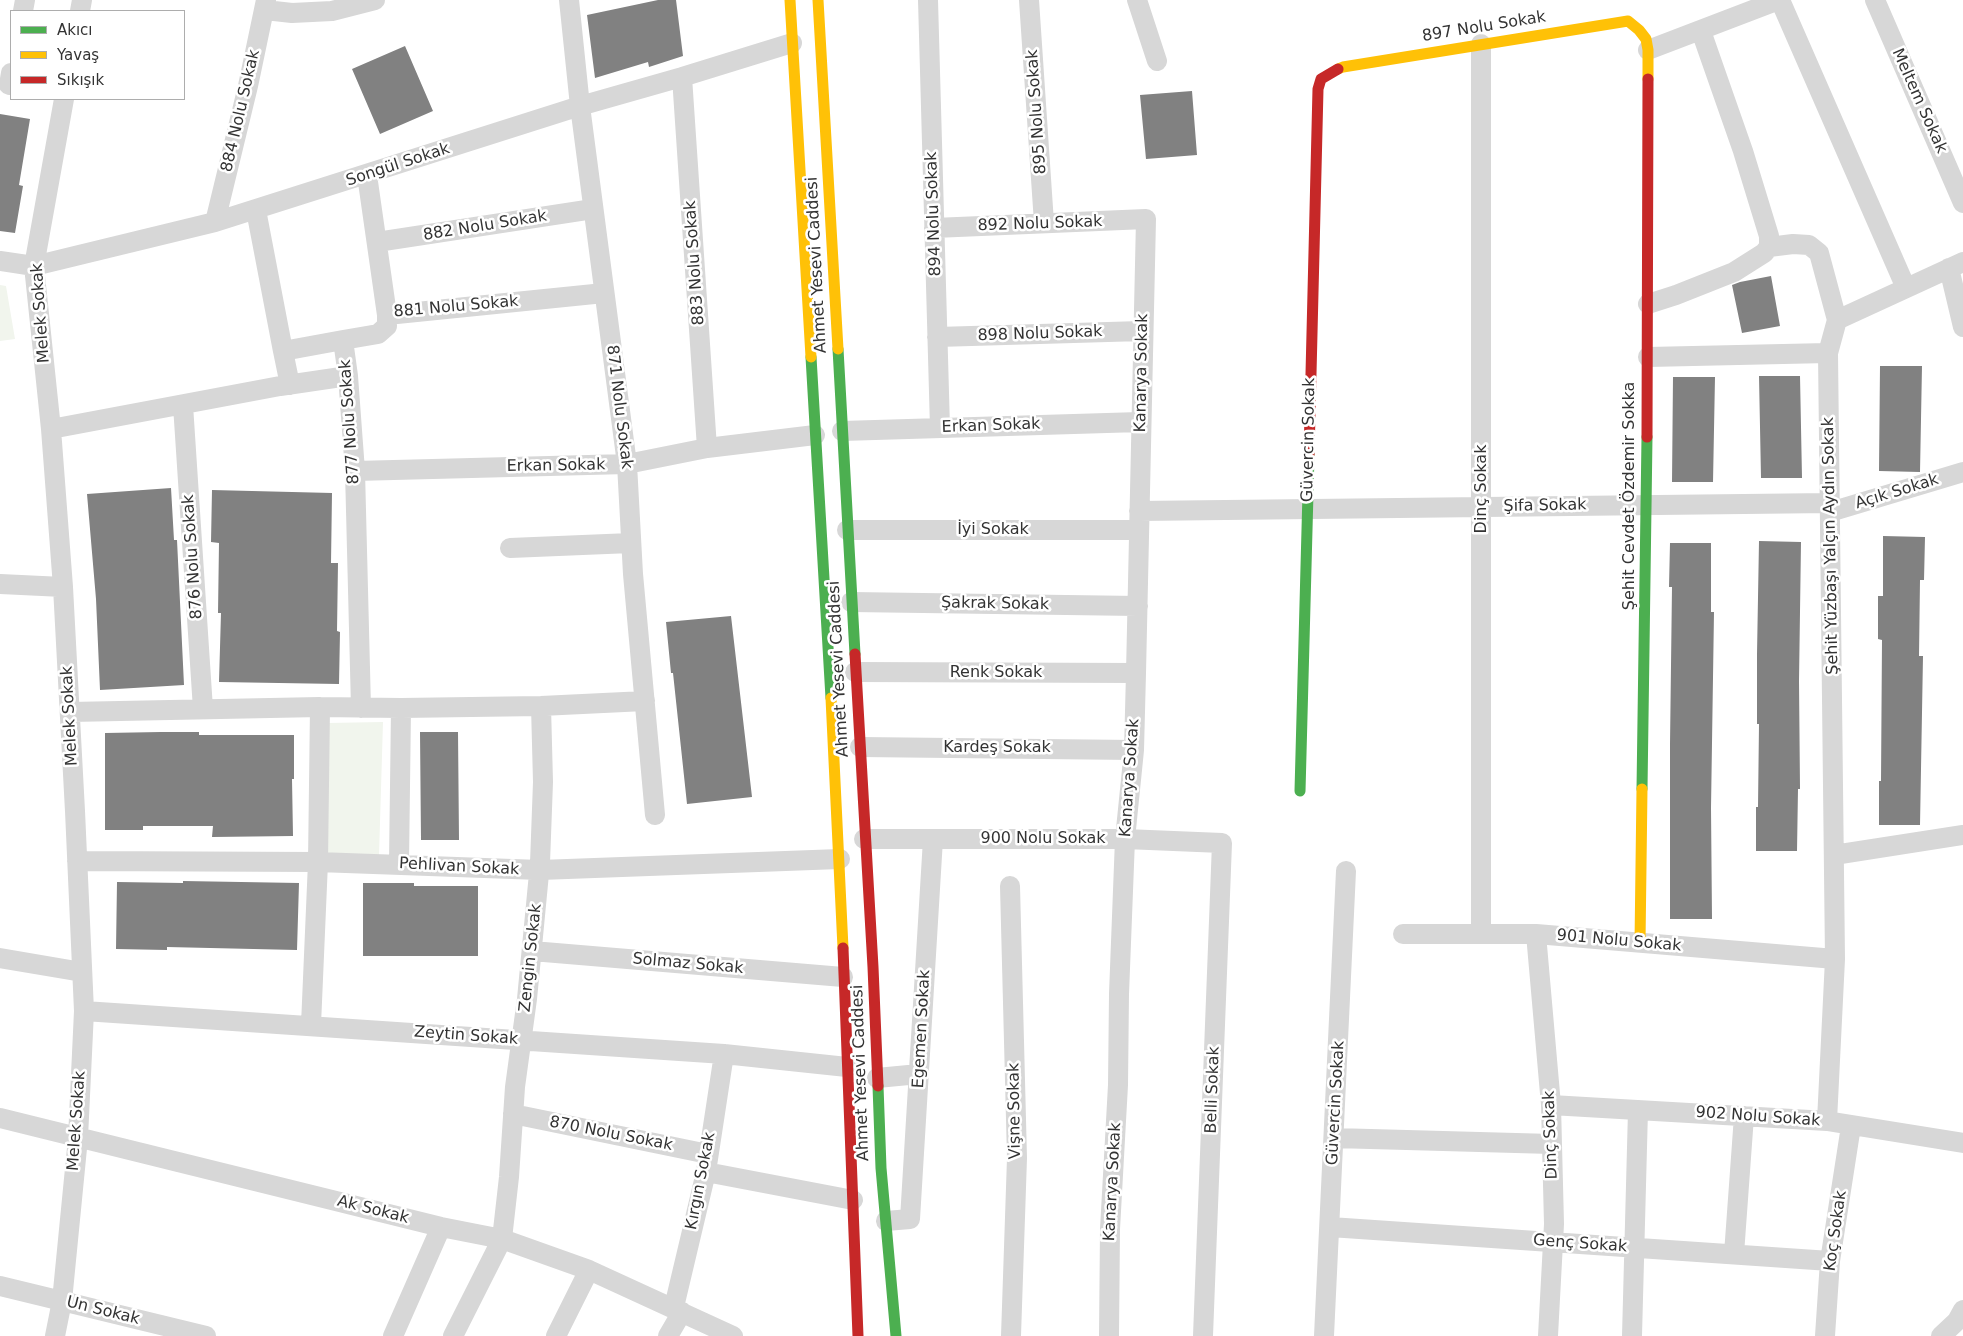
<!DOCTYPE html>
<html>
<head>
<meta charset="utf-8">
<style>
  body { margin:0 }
  #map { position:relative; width:1963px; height:1336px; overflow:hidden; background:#fff; font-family:"DejaVu Sans",sans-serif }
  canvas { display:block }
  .legend { position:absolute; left:10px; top:10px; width:175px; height:90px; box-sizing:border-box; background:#fff; border:1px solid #adadad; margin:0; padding:6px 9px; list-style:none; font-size:15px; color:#333 }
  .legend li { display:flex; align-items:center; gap:10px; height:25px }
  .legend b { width:25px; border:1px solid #adadad }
</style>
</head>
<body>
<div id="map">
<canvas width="1963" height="1336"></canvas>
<ul class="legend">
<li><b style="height:6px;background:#4caf50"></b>Akıcı</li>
<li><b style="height:6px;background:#ffc107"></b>Yavaş</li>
<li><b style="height:6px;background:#c62828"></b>Sıkışık</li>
</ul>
</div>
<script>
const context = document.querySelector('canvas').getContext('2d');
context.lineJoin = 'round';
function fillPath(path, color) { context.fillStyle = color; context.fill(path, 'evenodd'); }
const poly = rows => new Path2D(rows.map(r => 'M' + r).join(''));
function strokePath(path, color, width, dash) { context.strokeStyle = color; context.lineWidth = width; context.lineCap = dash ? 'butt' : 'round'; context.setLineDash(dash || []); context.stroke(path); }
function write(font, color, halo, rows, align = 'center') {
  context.font = font + ' "DejaVu Sans",sans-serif'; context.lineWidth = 5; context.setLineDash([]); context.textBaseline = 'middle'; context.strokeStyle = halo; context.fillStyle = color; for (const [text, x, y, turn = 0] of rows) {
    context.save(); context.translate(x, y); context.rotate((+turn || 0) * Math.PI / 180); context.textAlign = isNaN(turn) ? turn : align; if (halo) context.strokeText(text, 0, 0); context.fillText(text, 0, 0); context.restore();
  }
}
const green = poly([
  [0,285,6,286,15,339,0,341],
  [383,722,379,856,324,855,327,723]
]);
const building = poly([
  [658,0,676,0,683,56,649,67,648,62,595,78,587,15],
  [405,46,433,111,380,134,352,69],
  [1192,91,1197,155,1146,159,1140,95],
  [0,114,30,119,19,185,23,186,15,233,0,231],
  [1771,276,1780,326,1742,333,1732,285,1740,282],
  [1880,366,1922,366,1920,472,1879,471],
  [1759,376,1800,376,1802,478,1761,478],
  [1673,377,1715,377,1713,482,1672,482],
  [171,488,174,540,177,540,184,685,100,690,96,599,87,494],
  [212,490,332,493,331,563,338,563,337,631,340,632,339,684,219,682,221,613,218,613,219,543,211,542],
  [1883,536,1925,537,1924,580,1920,580,1919,656,1923,656,1920,825,1879,825,1879,781,1881,781,1882,640,1878,639,1878,596,1883,596],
  [1759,541,1801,542,1799,681,1800,789,1798,789,1797,851,1756,851,1756,807,1758,807,1759,724,1757,724,1757,654],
  [1670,543,1711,543,1711,612,1714,612,1711,808,1712,919,1670,919,1670,744,1672,587,1669,587],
  [731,616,752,797,687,804,673,673,671,673,666,622],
  [161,732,199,732,199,735,294,735,294,779,292,779,293,836,212,837,213,826,143,826,143,830,105,830,105,733],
  [420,732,458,732,459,840,421,840],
  [183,881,299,883,297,950,167,947,167,950,116,949,117,882,183,883],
  [363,883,414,883,414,886,478,886,478,956,363,956]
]);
const street = poly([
  [569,0,580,106,627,464,633,574,655,815],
  [928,0,940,428],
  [1029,0,1044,223],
  [1137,0,1157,61],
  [1780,0,1906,288],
  [1875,0,1963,203],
  [265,10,292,13,332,11,375,0],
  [23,11,25,0],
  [80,11,82,0],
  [1701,31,1743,151,1769,236,1769,247,1793,244,1809,245,1819,253,1837,320,1828,353,1835,959,1827,1121],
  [1648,50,1779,0],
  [682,77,707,448],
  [9,85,11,73],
  [367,175,387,315,604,293],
  [256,210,283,351,343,340,348,376,355,471,361,708],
  [215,222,248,86,266,0],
  [934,228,1146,219,1136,673,1134,750,1125,839,1119,994,1118,1085,1110,1229,1109,1336],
  [377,242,593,209],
  [0,261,34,266,215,222,580,106,682,77,792,43],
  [1949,268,1963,327],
  [1648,304,1676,295,1734,272,1764,253,1769,247],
  [1837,320,1963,262],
  [937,337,1142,331],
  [343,340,378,334,387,326,387,315],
  [283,351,290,385],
  [1648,357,1828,353],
  [183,405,203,709],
  [51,429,280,386,348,376],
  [842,431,1140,422],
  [355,471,627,464,707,448,815,435],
  [1139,511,1830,503],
  [1830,512,1963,472],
  [847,530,1139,530],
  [510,548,631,543],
  [0,584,63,587],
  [851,602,1138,606],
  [855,672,1136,673],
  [70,712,320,707,401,708,541,706,645,701],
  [860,747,1134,750],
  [864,839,1125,839,1222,843,1203,1336],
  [1834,855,1963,835],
  [77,861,318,862,540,870,840,859],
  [399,864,401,708],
  [1010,886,1017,1158,1011,1336],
  [1403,934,1536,934,1835,959],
  [1481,934,1481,44],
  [1536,934,1551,1105,1554,1224,1548,1336],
  [532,951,843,977],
  [0,958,82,972],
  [84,1011,724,1054,847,1067],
  [311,1025,318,862,320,707],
  [877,1078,919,1074],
  [1551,1105,1827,1121,1963,1143],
  [513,1114,708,1154],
  [0,1118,441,1227,502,1239,589,1270,733,1336],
  [1334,1138,1552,1144],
  [706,1172,853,1200],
  [886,1221,910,1219,933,839],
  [1330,1227,1830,1261],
  [1734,1254,1744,1116],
  [0,1286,206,1336],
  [674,1307,706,1172,724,1054],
  [55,1336,62,1301,78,1138,84,1011,75,811,63,587,51,429,34,266,64,99],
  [393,1336,441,1227],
  [453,1336,502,1239,509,1177,515,1087,527,999,540,863,543,782,541,706],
  [556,1336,589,1270],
  [668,1336,682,1312],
  [1324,1336,1346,871],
  [1632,1336,1638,1110],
  [1825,1336,1830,1261,1851,1126],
  [1941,1336,1957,1321,1963,1310]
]);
const fast = poly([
  [838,349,855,654],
  [811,357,831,698],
  [1642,789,1647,437],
  [1300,791,1309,455],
  [878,1086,881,1168,896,1336]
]);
const slow = poly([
  [790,0,811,357],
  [818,0,838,349],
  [1338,69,1343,67,1628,21,1639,30,1646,39,1648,50,1648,79],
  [831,698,843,948],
  [1640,943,1642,789]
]);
const jam = poly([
  [1647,437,1648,79],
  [1309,455,1318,89,1321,79,1338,69],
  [855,654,873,967,878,1086],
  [843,948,858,1336]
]);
const streetNames = [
  ["897 Nolu Sokak",1484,27,-9],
  ["Meltem Sokak",1919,101,66],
  ["884 Nolu Sokak",241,111,-77],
  ["895 Nolu Sokak",1037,112,-94],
  ["Songül Sokak",398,165,-18],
  ["894 Nolu Sokak",934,214,-92],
  ["892 Nolu Sokak",1040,224,-2],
  ["882 Nolu Sokak",485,226,-9],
  ["883 Nolu Sokak",695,263,-94],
  ["Ahmet Yesevi Caddesi",817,265,-93],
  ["881 Nolu Sokak",456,307,-5],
  ["Melek Sokak",41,313,-94],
  ["898 Nolu Sokak",1040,334,-2],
  ["Kanarya Sokak",1142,373,-89],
  ["871 Nolu Sokak",619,407,83],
  ["877 Nolu Sokak",350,422,-94],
  ["Erkan Sokak",991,426,-2],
  ["Güvercin Sokak",1309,440,-89],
  ["Erkan Sokak",556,466,-1],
  ["Dinç Sokak",1482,489,-90],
  ["Açık Sokak",1897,492,-17],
  ["Şehit Cevdet Özdemir Sokka",1630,496,-90],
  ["Şifa Sokak",1545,506,-1],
  ["İyi Sokak",993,530],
  ["Şehit Yüzbaşı Yalçın Aydın Sokak",1831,546,-91],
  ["876 Nolu Sokak",193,557,-94],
  ["Şakrak Sokak",995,604,1],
  ["Ahmet Yesevi Caddesi",839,669,-93],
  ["Renk Sokak",996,673],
  ["Melek Sokak",70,716,-93],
  ["Kardeş Sokak",997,748],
  ["Kanarya Sokak",1130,778,-86],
  ["900 Nolu Sokak",1043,839],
  ["Pehlivan Sokak",459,867,3],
  ["901 Nolu Sokak",1619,941,5],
  ["Zengin Sokak",531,958,-84],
  ["Solmaz Sokak",688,964,5],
  ["Egemen Sokak",922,1029,-87],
  ["Zeytin Sokak",466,1036,4],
  ["Ahmet Yesevi Caddesi",861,1073,-92],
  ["Belli Sokak",1213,1090,-88],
  ["Güvercin Sokak",1336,1103,-87],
  ["Vişne Sokak",1015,1111,-91],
  ["902 Nolu Sokak",1758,1117,4],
  ["Melek Sokak",77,1121,-86],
  ["870 Nolu Sokak",611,1134,11],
  ["Dinç Sokak",1551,1135,-92],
  ["Kırgın Sokak",701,1181,-79],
  ["Kanarya Sokak",1113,1182,-87],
  ["Ak Sokak",373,1210,14],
  ["Koç Sokak",1836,1231,-82],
  ["Genç Sokak",1580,1244,4],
  ["Un Sokak",103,1311,14]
];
fillPath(green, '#f1f5ed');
fillPath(building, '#818181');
strokePath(street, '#d7d7d7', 20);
strokePath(fast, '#4caf50', 11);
strokePath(slow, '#ffc107', 11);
strokePath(jam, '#c62828', 11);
write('16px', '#333', '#fff', streetNames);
</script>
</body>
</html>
